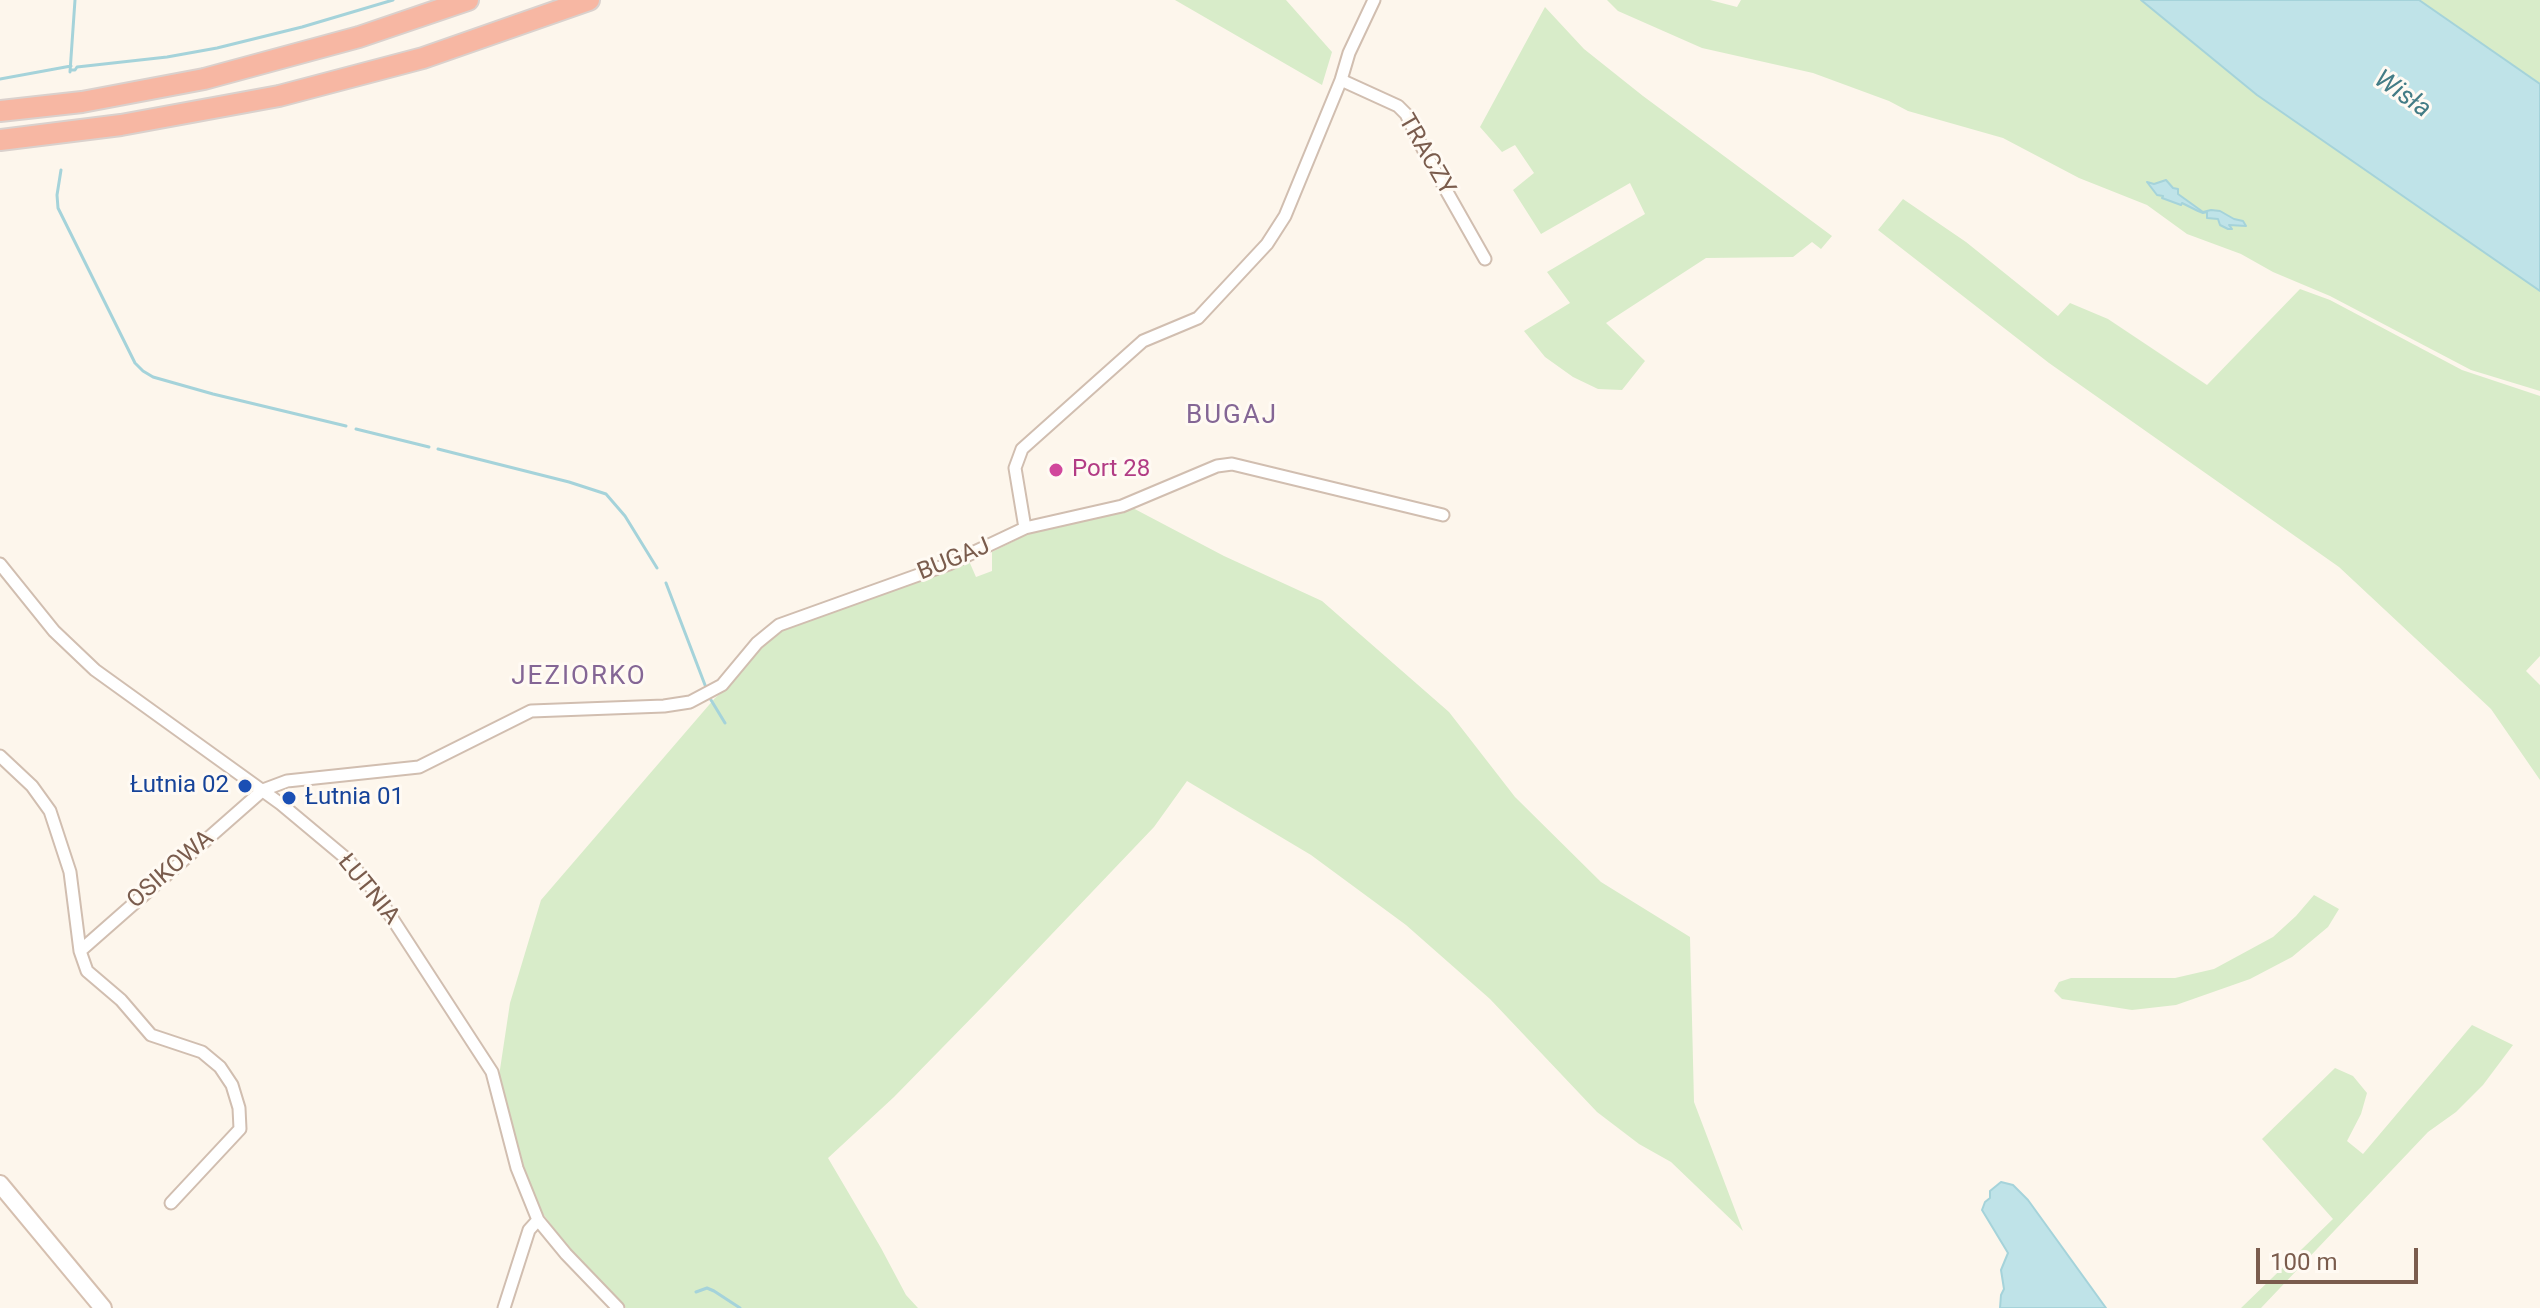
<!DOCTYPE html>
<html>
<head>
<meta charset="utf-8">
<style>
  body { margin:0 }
  #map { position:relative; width:2540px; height:1308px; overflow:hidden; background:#fdf6ec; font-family:Roboto,sans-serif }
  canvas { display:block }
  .scale { position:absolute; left:2256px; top:1248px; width:162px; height:36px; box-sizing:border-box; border:4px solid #7a5c4d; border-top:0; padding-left:10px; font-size:24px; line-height:28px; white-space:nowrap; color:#7a5c4d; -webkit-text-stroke:6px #fffaf3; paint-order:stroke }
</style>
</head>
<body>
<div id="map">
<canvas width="2540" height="1308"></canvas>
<div class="scale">100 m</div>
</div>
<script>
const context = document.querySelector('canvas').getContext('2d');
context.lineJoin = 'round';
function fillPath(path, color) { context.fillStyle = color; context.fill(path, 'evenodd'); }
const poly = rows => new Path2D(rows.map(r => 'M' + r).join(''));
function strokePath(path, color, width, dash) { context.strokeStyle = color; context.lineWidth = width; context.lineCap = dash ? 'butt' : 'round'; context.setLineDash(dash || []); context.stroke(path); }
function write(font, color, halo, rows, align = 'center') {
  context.font = font + ' Roboto,sans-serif'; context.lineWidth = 6; context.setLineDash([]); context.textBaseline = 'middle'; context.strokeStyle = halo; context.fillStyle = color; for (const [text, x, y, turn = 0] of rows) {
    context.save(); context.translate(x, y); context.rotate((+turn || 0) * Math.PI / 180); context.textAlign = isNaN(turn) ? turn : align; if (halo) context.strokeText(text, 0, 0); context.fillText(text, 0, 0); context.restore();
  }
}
const green = poly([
  [1175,0,1286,0,1332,52,1322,85],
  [1607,0,1710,0,1737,7,1741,0,2141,0,2258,95,2540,291,2540,391,2471,370,2330,296,2273,272,2241,254,2187,234,2147,205,2079,178,2003,138,1908,111,1889,101,1813,73,1702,48,1618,11],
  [2419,0,2540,0,2540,84],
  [1545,7,1584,49,1643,96,1832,236,1821,249,1812,242,1793,257,1706,258,1606,323,1645,361,1622,390,1598,389,1573,377,1545,357,1524,331,1570,303,1547,272,1645,214,1630,183,1541,234,1513,190,1534,173,1515,145,1502,152,1480,127],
  [1903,199,1966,242,2058,316,2070,303,2108,319,2207,385,2300,289,2330,300,2462,370,2540,396,2540,656,2526,671,2540,685,2540,780,2491,709,2339,567,2049,363,1878,230],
  [1129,506,1224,556,1322,601,1449,712,1515,797,1601,882,1690,937,1694,1102,1743,1231,1671,1162,1639,1144,1597,1112,1490,999,1406,925,1311,855,1187,781,1154,827,988,1001,894,1097,828,1158,881,1248,906,1295,918,1308,626,1308,572,1253,538,1207,529,1185,499,1076,510,1003,541,900,715,698,726,689,764,643,783,628,969,561,976,577,992,571,992,552,1026,535,1055,525],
  [2314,895,2339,909,2328,927,2292,957,2250,979,2176,1005,2132,1010,2062,999,2054,991,2059,982,2071,978,2175,978,2214,969,2273,937,2296,916],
  [2472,1025,2513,1045,2483,1085,2456,1112,2428,1132,2261,1308,2241,1308,2333,1219,2262,1139,2335,1068,2353,1076,2367,1093,2361,1114,2347,1141,2363,1154]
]);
const water = poly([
  [2141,0,2419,0,2540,84,2540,291,2257,95,2141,0],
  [2166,180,2173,188,2178,189,2178,194,2203,212,2211,210,2220,211,2234,219,2243,221,2246,226,2229,225,2232,229,2228,229,2220,225,2218,219,2207,218,2207,212,2203,213,2198,211,2182,203,2181,205,2162,198,2163,196,2157,195,2147,182,2154,184,2166,180],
  [2001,1182,2013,1185,2028,1200,2106,1308,2000,1308,2001,1295,2004,1289,2001,1270,2008,1253,1982,1210,1985,1202,1990,1198,1990,1191,2001,1182]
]);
const stream = poly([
  [70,70,75,70,77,67,167,57,217,48,302,27,393,0],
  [70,72,75,0],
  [0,79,71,66],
  [61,170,57,195,58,208,135,363,143,371,153,377,213,394,346,426],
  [356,429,429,447],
  [438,449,569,482,606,494,625,516,657,568],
  [666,583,705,685],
  [711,700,725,723],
  [696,1292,707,1288,714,1291,740,1308]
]);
const street = poly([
  [1341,80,1398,106,1406,114,1425,153,1485,259],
  [1025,528,1122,506,1217,466,1232,464,1443,515],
  [0,564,54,631,95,670,281,804,348,860,375,892,492,1072,517,1168,538,1220,566,1254,618,1308],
  [0,756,32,786,50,811,70,872,80,951,263,790,287,781,419,767,531,711,664,706,690,702,722,685,757,643,779,625,949,564,1025,528,1015,468,1022,449,1143,341,1198,318,1267,244,1285,216,1341,80,1349,53,1374,0],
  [80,951,87,971,121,1000,151,1035,202,1052,220,1067,232,1085,239,1108,240,1129,171,1203],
  [504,1308,529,1230,538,1220]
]);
const secondary = poly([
  [0,1184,103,1308]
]);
const highway = poly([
  [0,111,82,102,204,79,359,37,468,0],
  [0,140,121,125,279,96,423,58,589,0]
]);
const markers = [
  [1056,470,8,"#d1479c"],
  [245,786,8,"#1a4fb4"],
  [289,798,8,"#1a4fb4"]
];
const streetNames = [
  ["TRACZY",1426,155,60],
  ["BUGAJ",954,560,-22],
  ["OSIKOWA",171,870,-41],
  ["ŁUTNIA",368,890,51]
];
const hotelNames = [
  ["Port 28",1072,470]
];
const transitNames = [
  ["Łutnia 02",229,786],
  ["Łutnia 01",305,798,"left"]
];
const waterNames = [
  ["Wisła",2402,95,35]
];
const neighbourhoodNames = [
  ["BUGAJ",1232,416],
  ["JEZIORKO",579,677]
];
fillPath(green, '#d8ecc9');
fillPath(water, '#bfe3e8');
strokePath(water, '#a5d3da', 2);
strokePath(stream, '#a5d3da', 3);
strokePath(street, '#d1beb0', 15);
strokePath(secondary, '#d6c0b0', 20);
strokePath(highway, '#dad1cd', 24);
strokePath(street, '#fff', 11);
strokePath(secondary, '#fff', 16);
strokePath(highway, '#f7b7a3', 20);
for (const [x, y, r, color] of markers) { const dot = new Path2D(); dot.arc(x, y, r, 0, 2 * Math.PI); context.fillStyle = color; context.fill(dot); strokePath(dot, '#fffaf3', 3); }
write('24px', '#7a5c4d', '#fffaf3', streetNames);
write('24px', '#b23c85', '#fffaf3', hotelNames, 'left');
write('24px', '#164399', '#fffaf3', transitNames, 'right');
write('italic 26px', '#437c86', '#fffaf3', waterNames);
context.letterSpacing = '2px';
write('26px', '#846695', '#fffaf3', neighbourhoodNames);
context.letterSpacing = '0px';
</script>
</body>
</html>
